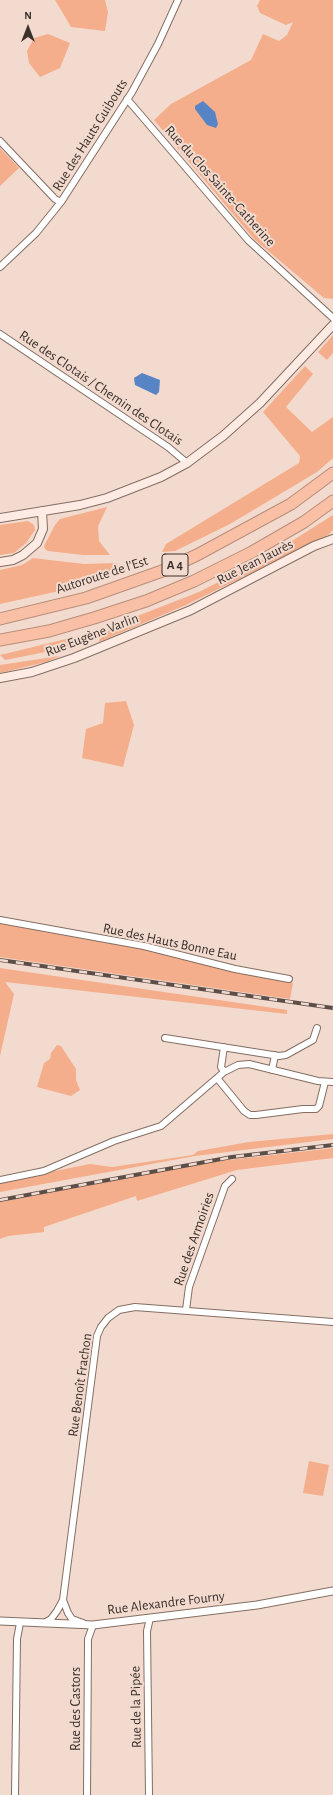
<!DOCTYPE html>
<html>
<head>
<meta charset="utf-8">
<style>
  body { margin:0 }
  #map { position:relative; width:333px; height:1795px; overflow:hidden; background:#f3dace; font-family:"Alegreya Sans",sans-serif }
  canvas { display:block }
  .north { position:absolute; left:8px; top:8px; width:40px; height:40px; -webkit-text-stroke:3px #f3dace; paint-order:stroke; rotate:0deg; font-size:11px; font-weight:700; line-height:16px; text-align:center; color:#3b312c }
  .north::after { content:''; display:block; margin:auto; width:14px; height:18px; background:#3b312c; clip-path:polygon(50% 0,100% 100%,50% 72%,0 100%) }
</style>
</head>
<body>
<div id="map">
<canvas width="333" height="1795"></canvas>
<div class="north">N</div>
</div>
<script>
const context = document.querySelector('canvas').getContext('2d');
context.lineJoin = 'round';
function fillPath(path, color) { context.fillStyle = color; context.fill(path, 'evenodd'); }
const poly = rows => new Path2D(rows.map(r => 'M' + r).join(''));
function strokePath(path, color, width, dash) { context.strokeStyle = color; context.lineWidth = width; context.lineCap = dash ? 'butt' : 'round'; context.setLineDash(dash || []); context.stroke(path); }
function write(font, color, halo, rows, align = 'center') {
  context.font = font + ' "Alegreya Sans",sans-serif'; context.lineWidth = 4; context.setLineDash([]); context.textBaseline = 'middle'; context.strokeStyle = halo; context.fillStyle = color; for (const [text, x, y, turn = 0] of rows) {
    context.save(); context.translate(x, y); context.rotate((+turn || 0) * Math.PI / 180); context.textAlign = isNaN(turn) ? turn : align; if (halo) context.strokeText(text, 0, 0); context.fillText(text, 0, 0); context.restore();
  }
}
const green = poly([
  [55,0,105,0,108,12,105,31,71,27],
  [260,0,333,0,333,299,324,298,254,239,154,120,171,104,251,60,263,34,279,41,287,35,293,22,286,25,260,13,257,6],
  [48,34,70,43,60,68,40,77,29,63,27,51,34,38],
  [0,148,19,168,0,186],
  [333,335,333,353,327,360,318,352],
  [305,366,313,374,286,407,312,432,333,417,333,458,317,472,230,524,175,551,162,552,166,544,299,463,300,456,263,412],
  [107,507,98,526,99,541,110,555,83,555,48,551,45,549,44,546,55,525,60,519],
  [333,515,333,530,328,535,186,605,99,642,100,636,122,622,199,592,265,558],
  [28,521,34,525,35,530,26,543,14,553,0,555,0,525],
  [33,558,84,564,117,563,118,568,117,573,73,588,0,604,0,570,22,565],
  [95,632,77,645,66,648,5,660,0,655],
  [60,656,46,662,0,673,0,665],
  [126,701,134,725,123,767,82,758,86,729,103,723,105,703],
  [0,919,149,947,293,983,290,999,0,957],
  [0,968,287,1010,287,1014,5,982,14,994,0,1056],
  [57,1045,61,1046,76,1069,76,1080,80,1090,71,1096,37,1087,44,1063,50,1059,51,1053],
  [333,1134,333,1139,195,1156,0,1192,0,1182,90,1164,112,1167,193,1155,198,1151,249,1142],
  [333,1148,333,1158,237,1170,137,1201,136,1196,44,1227,44,1232,8,1236,0,1239,0,1202,211,1162],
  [309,1461,329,1465,323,1496,303,1493]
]);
const water = poly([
  [203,101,215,112,218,124,216,128,207,125,195,109,195,106],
  [142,373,160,380,159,392,156,395,135,385,134,378]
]);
const minor = poly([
  [127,99,248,240,333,318],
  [0,141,55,199,61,202],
  [0,267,36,233,61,202,132,92,158,44,178,0],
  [0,334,168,447,187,463],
  [0,920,144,946,235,969,289,979],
  [165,1038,279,1056,286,1055,313,1040,317,1028],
  [224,1047,221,1067,224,1072],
  [272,1070,275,1055],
  [217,1078,244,1111,250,1115,256,1115,303,1109,316,1109,319,1106,325,1082],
  [0,1180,44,1171,114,1141,161,1126,224,1072,238,1065,249,1064,318,1081,333,1082],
  [186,1310,189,1287,225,1186,232,1179],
  [44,1623,51,1619,57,1611,63,1600],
  [83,1623,72,1619,68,1613,63,1600,97,1336,101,1327,108,1318,119,1310,135,1307,333,1322],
  [15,1795,17,1639,20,1623],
  [87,1795,88,1639,93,1625],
  [149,1795,147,1631,150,1618]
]);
const tertiary = poly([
  [0,1621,93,1625,257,1605,333,1591]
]);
const secondary = poly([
  [0,518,80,505,107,498,161,477,187,463,223,436,260,403,333,325],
  [0,562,13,560,23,555,37,543,43,529,42,511],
  [0,678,32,672,74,658,191,610,314,546,333,539]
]);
const motorway = poly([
  [0,619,86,598,165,570,197,555,291,504,333,473],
  [0,640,49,631,94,618,146,601,194,581,252,552,304,522,333,501]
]);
const rail = poly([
  [0,960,333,1008],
  [0,1200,232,1157,333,1145]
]);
const shields = [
  [175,565,26]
];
const shieldNames = [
  ["A 4",175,565]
];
const streetNames = [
  ["Rue des Hauts Guibouts",90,135,-58],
  ["Rue du Clos Sainte-Catherine",220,186,48],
  ["Rue des Clotais / Chemin des Clotais",101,388,34],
  ["Rue Jean Jaurès",255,562,-27],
  ["Autoroute de l’Est",102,575,-18],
  ["Rue Eugène Varlin",92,635,-21],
  ["Rue des Hauts Bonne Eau",170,942,12],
  ["Rue des Armoiries",194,1239,-71],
  ["Rue Benoît Frachon",80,1385,-82],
  ["Rue Alexandre Fourny",166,1603,-7],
  ["Rue de la Pipée",136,1707,-91],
  ["Rue des Castors",76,1709,-90]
];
fillPath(green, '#f4ae8b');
fillPath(water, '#5784c4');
strokePath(minor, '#846e63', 8);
strokePath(tertiary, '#846e63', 9);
strokePath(secondary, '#846e63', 10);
strokePath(motorway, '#b78e7b', 13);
strokePath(minor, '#fff', 6);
strokePath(tertiary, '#fff', 7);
strokePath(secondary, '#feece4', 8);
strokePath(motorway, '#fac0a5', 11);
strokePath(rail, '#5b4e48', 4);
strokePath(rail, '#f3dace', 2.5, [8]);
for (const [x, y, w] of shields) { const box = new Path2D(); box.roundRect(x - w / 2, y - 11, w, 22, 3); context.fillStyle = '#f3dace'; context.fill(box); strokePath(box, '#3b312c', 1); }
write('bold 13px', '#3b312c', null, shieldNames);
write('14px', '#3b312c', '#f3dace', streetNames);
</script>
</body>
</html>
